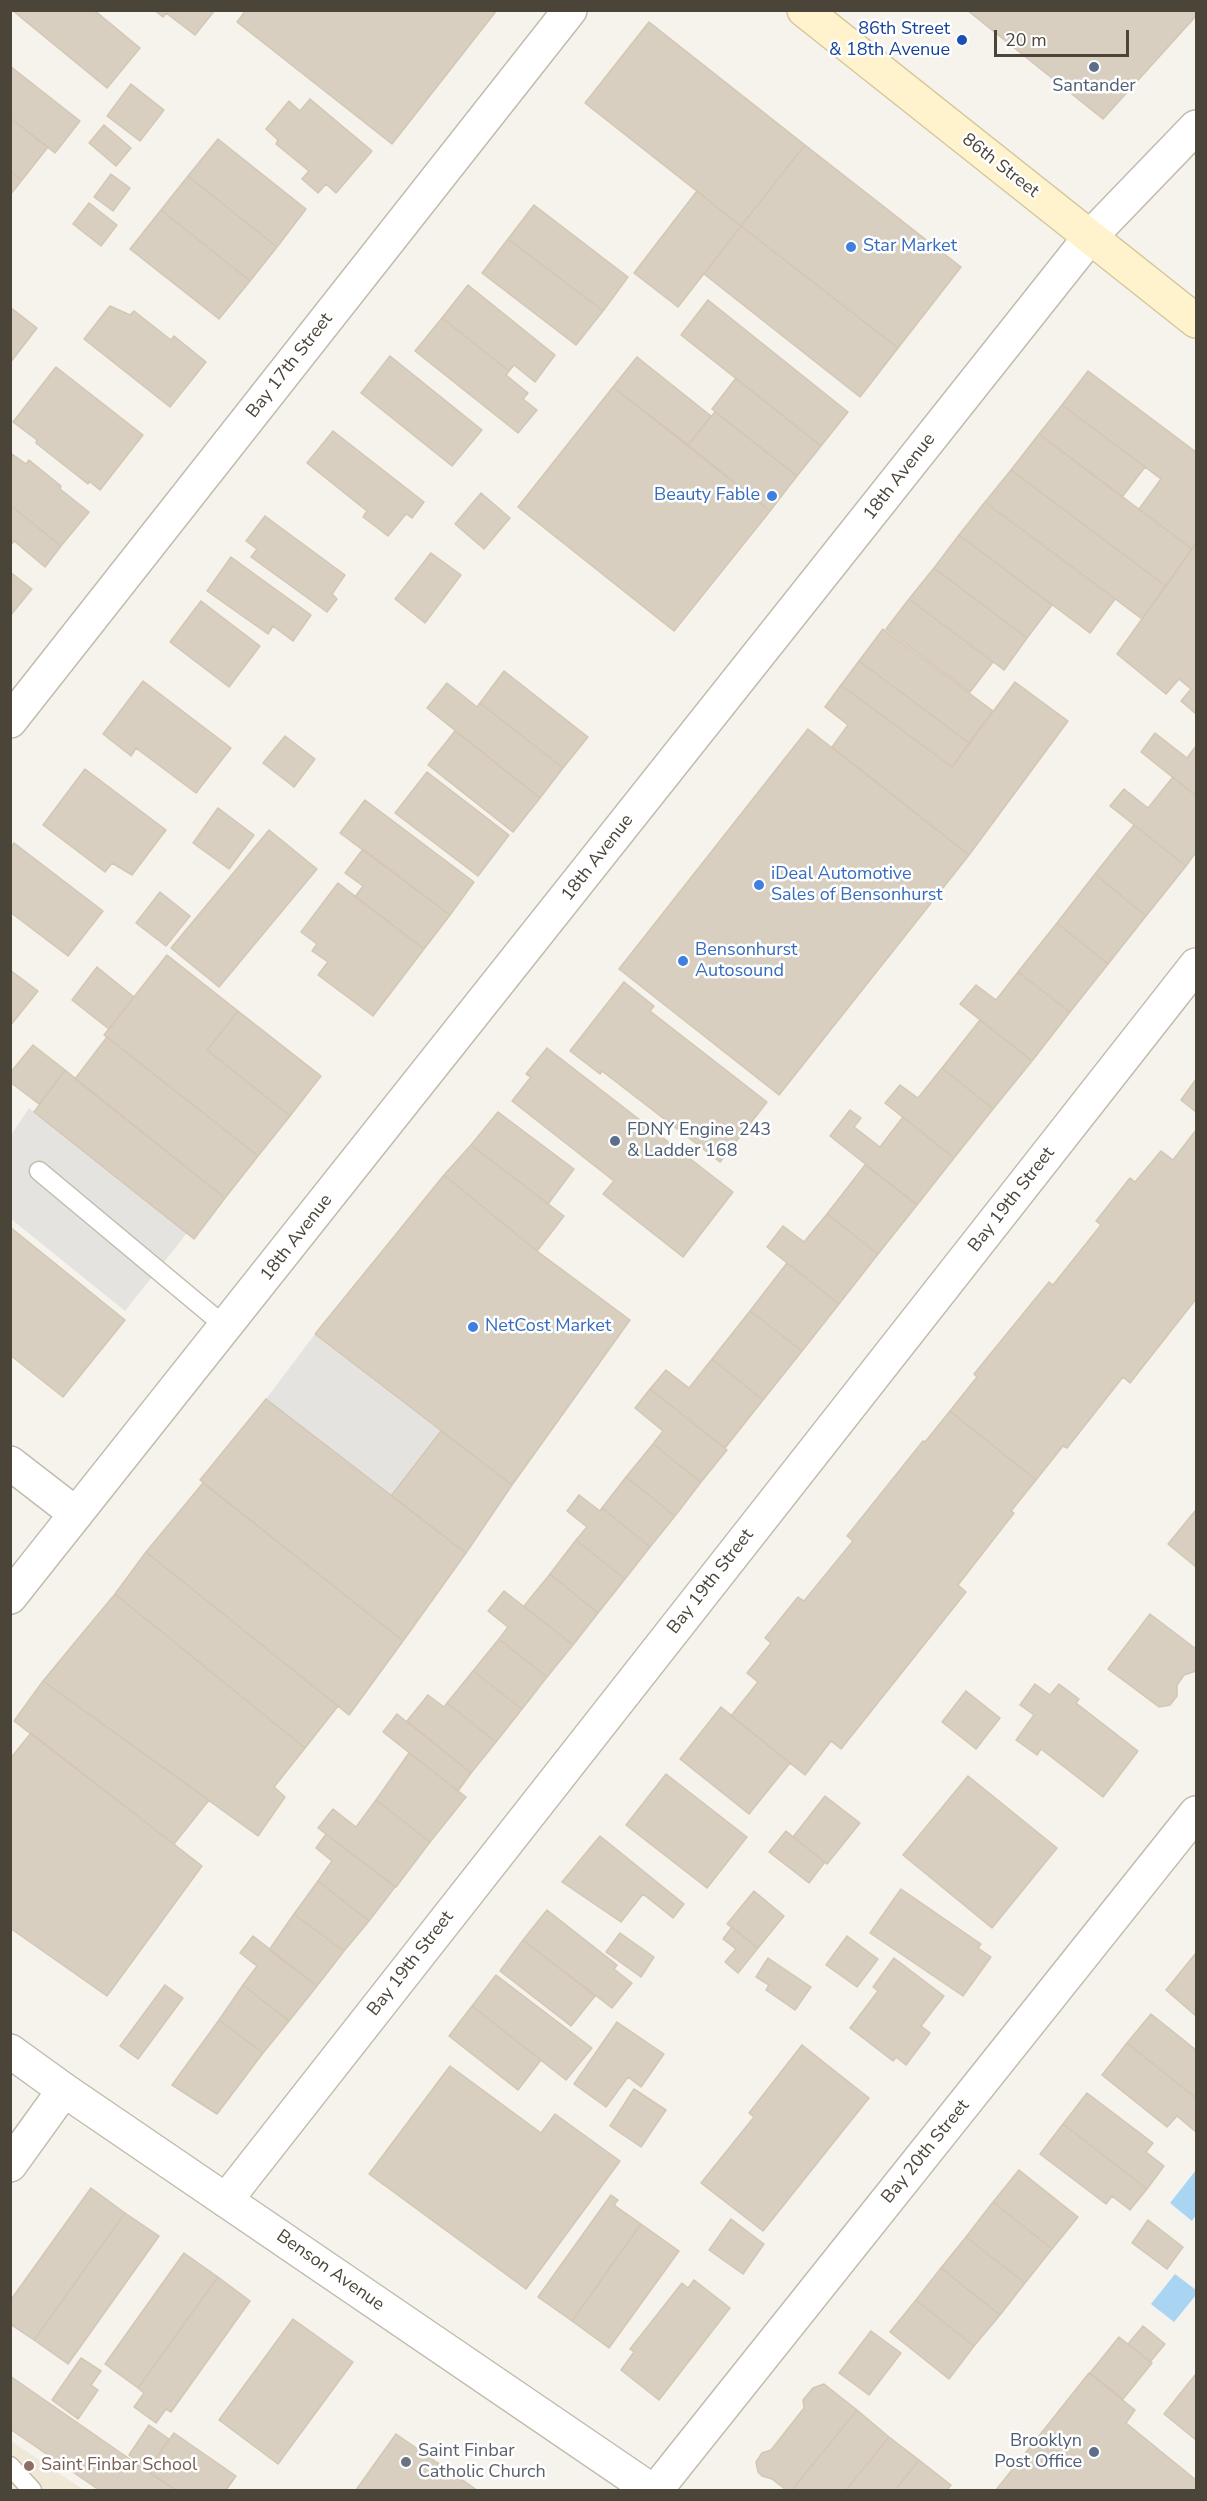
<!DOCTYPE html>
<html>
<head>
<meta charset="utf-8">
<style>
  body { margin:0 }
  #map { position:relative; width:1207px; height:2501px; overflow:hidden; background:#f6f3ec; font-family:"Nunito Sans",sans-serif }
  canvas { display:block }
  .frame { position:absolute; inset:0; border:12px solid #4b4439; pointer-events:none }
  .scale { position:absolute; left:994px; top:30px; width:135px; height:27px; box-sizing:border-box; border:3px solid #4b4439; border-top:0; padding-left:8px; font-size:18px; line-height:21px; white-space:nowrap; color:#4b4439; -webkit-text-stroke:4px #fff; paint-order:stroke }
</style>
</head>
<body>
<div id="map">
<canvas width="1207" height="2501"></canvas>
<div class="frame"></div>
<div class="scale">20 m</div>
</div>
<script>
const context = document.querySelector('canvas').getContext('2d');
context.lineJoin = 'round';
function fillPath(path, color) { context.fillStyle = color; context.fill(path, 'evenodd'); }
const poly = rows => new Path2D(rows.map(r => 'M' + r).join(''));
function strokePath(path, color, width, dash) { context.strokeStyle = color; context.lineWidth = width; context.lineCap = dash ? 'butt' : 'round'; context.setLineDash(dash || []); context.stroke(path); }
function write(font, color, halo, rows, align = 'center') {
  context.font = font + ' "Nunito Sans",sans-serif'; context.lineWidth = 5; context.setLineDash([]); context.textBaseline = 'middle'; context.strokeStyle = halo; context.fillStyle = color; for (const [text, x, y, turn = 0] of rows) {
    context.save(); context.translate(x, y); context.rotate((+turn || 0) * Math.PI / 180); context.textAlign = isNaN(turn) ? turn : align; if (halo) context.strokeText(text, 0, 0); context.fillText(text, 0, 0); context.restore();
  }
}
const education = poly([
  [11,2441,84,2490,11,2490]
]);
const parking = poly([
  [29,1108,187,1233,125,1311,11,1219,11,1135],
  [315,1334,441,1431,391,1496,266,1399]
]);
const water = poly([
  [1196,2170,1196,2215,1192,2221,1170,2203],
  [1175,2274,1196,2290,1196,2295,1174,2322,1151,2304]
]);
const building = poly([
  [12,10,94,10,140,48,107,88,12,10],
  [154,10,215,10,195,35,166,13,163,17,154,10],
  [246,10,497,10,392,144,237,22,246,10],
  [967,10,1196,10,1196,16,1103,119,967,10],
  [649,22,805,145,741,226,585,103,649,22],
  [10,66,80,121,55,153,10,118,10,66],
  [131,84,164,110,140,141,107,116,131,84],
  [310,99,372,151,336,193,326,184,318,193,302,179,309,171,276,144,278,140,266,129,289,101,300,111,310,99],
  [10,118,48,147,22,180,10,171,10,118],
  [104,125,131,148,116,166,89,143,104,125],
  [218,139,306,209,277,247,188,176,218,139],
  [805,145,961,267,898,348,741,226,805,145],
  [10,171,22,180,10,195,10,171],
  [111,174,130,188,113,211,94,197,111,174],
  [188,176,277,247,250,281,161,210,188,176],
  [697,191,741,226,678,307,634,273,697,191],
  [89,203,117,225,101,246,73,224,89,203],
  [534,205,628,277,603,311,508,239,534,205],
  [161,210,250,281,219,319,130,249,161,210],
  [741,226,898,348,860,397,704,274,741,226],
  [508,239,603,311,576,345,482,273,508,239],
  [468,285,555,355,535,382,514,365,509,371,442,318,468,285],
  [708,300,848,412,821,446,681,335,708,300],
  [110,306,130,315,134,311,171,340,174,336,206,362,170,407,84,339,110,306],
  [10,307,37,328,10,363,10,307],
  [442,318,509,371,506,375,528,393,523,399,537,410,518,433,415,351,442,318],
  [390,356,482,430,452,466,361,393,390,356],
  [637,357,711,416,688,445,613,387,637,357],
  [56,367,143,435,100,490,89,481,88,484,36,443,37,440,13,422,56,367],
  [1088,371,1196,452,1196,543,1192,549,1139,509,1161,479,1062,405,1088,371],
  [736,378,821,446,797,476,712,409,736,378],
  [613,387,770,511,674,631,518,507,613,387],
  [1062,405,1145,467,1122,497,1039,434,1062,405],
  [715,412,797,476,770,511,688,445,715,412],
  [333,431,424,502,412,518,406,514,388,536,363,517,367,511,307,463,333,431],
  [1039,434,1192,549,1166,586,1011,470,1039,434],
  [12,454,26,464,29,460,61,486,60,489,89,512,61,546,10,505,12,454],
  [1011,470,1166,586,1142,619,985,502,1011,470],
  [481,493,510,518,484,549,455,524,481,493],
  [985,502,1115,599,1090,633,959,535,985,502],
  [10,505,61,546,45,567,14,541,10,546,10,505],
  [265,516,345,575,332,594,337,599,327,612,251,557,257,549,246,541,265,516],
  [959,535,1052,605,1027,638,934,568,959,535],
  [1196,543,1196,714,1181,701,1191,689,1179,679,1166,694,1117,654,1196,543],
  [431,553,461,575,425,623,395,599,431,553],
  [231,557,311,615,293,641,273,626,268,634,207,591,231,557],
  [934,568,1027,638,1004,670,909,599,934,568],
  [10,572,32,589,10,616,10,572],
  [909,599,993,662,970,692,886,629,909,599],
  [201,601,260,646,229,687,170,642,201,601],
  [883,629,993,711,969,743,859,661,883,629],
  [859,661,969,743,952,767,841,685,859,661],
  [504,671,588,737,563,768,480,703,504,671],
  [143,681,231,748,196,793,136,748,131,756,103,734,143,681],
  [1015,682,1068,721,969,855,832,747,848,725,825,707,841,685,952,767,1015,682],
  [447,683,477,707,480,703,563,768,540,798,427,708,447,683],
  [808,729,969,855,779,1095,619,969,808,729],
  [455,731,540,798,513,832,428,765,455,731],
  [1155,733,1187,758,1196,746,1196,796,1141,752,1155,733],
  [285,736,315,759,294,787,263,763,285,736],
  [85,769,166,830,132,875,112,863,105,872,43,825,85,769],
  [427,772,509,835,478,876,395,813,427,772],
  [1173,777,1196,796,1196,852,1186,866,1110,806,1124,789,1148,808,1173,777],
  [365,800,474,882,450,915,340,833,365,800],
  [218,808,254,835,229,869,193,843,218,808],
  [1134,825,1186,866,1146,916,1095,874,1134,825],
  [269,830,317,869,219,987,171,948,269,830],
  [14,843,103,911,68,956,10,912,10,849,14,843],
  [363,849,450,915,424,949,355,897,363,886,345,873,363,849],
  [1095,874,1146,916,1108,964,1057,923,1095,874],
  [338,883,424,949,373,1016,318,975,328,962,312,951,317,944,301,932,338,883],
  [160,892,190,916,166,946,136,923,160,892],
  [1057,923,1108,964,1070,1012,1018,972,1057,923],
  [167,955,238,1011,207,1050,290,1116,258,1156,104,1035,167,955],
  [97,967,134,997,109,1029,72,1000,97,967],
  [10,970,38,991,10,1026,10,970],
  [1018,972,1070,1012,1032,1061,960,1004,976,985,996,1000,1018,972],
  [624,982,654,1006,650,1011,767,1102,720,1162,602,1071,600,1074,570,1051,624,982],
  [238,1011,321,1076,290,1116,207,1050,238,1011],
  [980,1020,1032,1061,993,1109,942,1068,980,1020],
  [107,1037,258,1156,225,1198,75,1079,107,1037],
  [33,1045,65,1070,39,1104,10,1082,10,1073,33,1045],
  [547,1048,733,1192,683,1257,603,1194,614,1181,512,1101,531,1077,526,1074,547,1048],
  [942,1068,993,1109,954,1158,885,1103,900,1085,918,1098,942,1068],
  [65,1070,225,1198,194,1239,34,1112,65,1070],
  [1196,1079,1196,1112,1181,1100,1196,1079],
  [850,1110,861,1118,854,1127,880,1147,903,1117,954,1158,917,1205,830,1136,850,1110],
  [498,1112,574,1169,548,1204,471,1145,498,1112],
  [1196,1130,1196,1299,1130,1383,1123,1377,1067,1448,1063,1446,1036,1480,950,1411,977,1377,974,1374,1049,1282,1053,1285,1101,1225,1096,1221,1130,1178,1135,1182,1161,1151,1173,1160,1196,1130],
  [471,1145,564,1216,537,1251,444,1175,471,1145],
  [865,1165,917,1205,878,1254,827,1214,865,1165],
  [444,1175,537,1251,630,1320,512,1485,315,1334,444,1175],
  [827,1214,878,1254,839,1304,767,1247,783,1226,804,1242,827,1214],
  [10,1227,125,1320,63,1397,10,1355,10,1227],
  [787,1263,839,1304,802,1351,750,1311,787,1263],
  [750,1311,802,1351,763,1400,712,1359,750,1311],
  [712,1359,763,1400,725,1448,650,1389,666,1370,689,1388,712,1359],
  [650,1389,727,1450,701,1482,653,1444,663,1431,635,1408,650,1389],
  [266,1399,466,1553,403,1641,200,1480,266,1399],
  [950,1411,1036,1480,1011,1511,1014,1513,958,1585,966,1592,841,1749,831,1741,805,1775,731,1716,758,1682,747,1673,771,1643,765,1638,798,1597,804,1601,853,1541,847,1536,923,1441,925,1442,950,1411],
  [441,1431,512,1485,466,1553,391,1496,441,1431],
  [653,1444,701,1482,675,1516,626,1477,653,1444],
  [626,1477,675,1516,650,1547,602,1508,626,1477],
  [203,1483,403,1641,349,1715,146,1552,203,1483],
  [579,1495,600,1511,602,1508,650,1547,625,1579,576,1540,587,1527,567,1511,579,1495],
  [1195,1511,1196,1512,1196,1567,1168,1544,1195,1511],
  [576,1540,625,1579,598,1613,550,1574,576,1540],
  [146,1552,338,1706,305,1748,115,1594,146,1552],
  [550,1574,598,1613,573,1645,524,1606,550,1574],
  [504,1591,573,1645,547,1677,499,1639,508,1627,488,1611,504,1591],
  [115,1594,305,1748,274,1787,285,1797,258,1836,43,1681,115,1594],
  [1150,1614,1196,1649,1196,1671,1184,1675,1177,1685,1177,1696,1170,1705,1159,1707,1108,1669,1150,1614],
  [499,1639,547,1677,522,1709,473,1671,499,1639],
  [473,1671,522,1709,496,1742,447,1703,473,1671],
  [43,1681,209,1800,174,1844,14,1721,43,1681],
  [1035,1684,1050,1695,1059,1684,1079,1699,1076,1703,1138,1751,1103,1797,1041,1749,1037,1755,1016,1740,1034,1715,1020,1705,1035,1684],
  [966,1691,1000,1718,976,1749,942,1722,966,1691],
  [428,1695,444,1707,447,1703,496,1742,471,1773,407,1721,428,1695],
  [721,1707,790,1763,749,1814,680,1759,721,1707],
  [397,1714,471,1773,458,1791,383,1732,397,1714],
  [31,1733,202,1866,107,1996,10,1928,10,1759,31,1733],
  [409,1753,466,1797,430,1842,376,1800,409,1753],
  [666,1774,747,1837,707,1888,626,1825,666,1774],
  [968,1776,1057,1848,992,1928,903,1855,968,1776],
  [825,1796,860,1823,827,1864,793,1837,825,1796],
  [376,1800,430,1842,396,1887,318,1828,333,1809,356,1827,376,1800],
  [786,1831,825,1862,809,1883,769,1852,786,1831],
  [326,1834,395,1887,369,1921,318,1881,332,1861,316,1848,326,1834],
  [600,1836,684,1904,673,1918,643,1894,621,1922,562,1882,600,1836],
  [318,1881,369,1921,344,1951,294,1914,318,1881],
  [901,1889,981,1944,978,1948,991,1957,963,1996,870,1933,901,1889],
  [754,1891,784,1916,758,1948,727,1924,754,1891],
  [547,1910,617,1965,614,1969,632,1983,612,2008,523,1940,547,1910],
  [294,1914,344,1951,317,1986,269,1950,294,1914],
  [732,1927,758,1948,738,1973,725,1962,736,1949,723,1939,732,1927],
  [620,1933,654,1957,641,1977,606,1952,620,1933],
  [253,1936,317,1986,289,2021,243,1985,257,1966,240,1953,253,1936],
  [847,1936,878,1959,857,1987,826,1965,847,1936],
  [523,1940,595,1996,571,2026,500,1971,523,1940],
  [1196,1953,1196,2016,1166,1990,1196,1953],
  [768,1958,811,1987,795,2010,766,1990,769,1985,756,1977,768,1958],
  [894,1958,944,1996,921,2026,930,2033,906,2065,896,2057,893,2061,850,2028,878,1991,873,1987,894,1958],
  [496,1975,592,2048,566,2080,472,2006,496,1975],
  [165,1985,183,1998,138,2059,120,2046,165,1985],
  [243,1985,289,2021,263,2053,219,2020,243,1985],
  [472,2006,541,2060,518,2090,449,2036,472,2006],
  [1151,2014,1196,2050,1196,2098,1127,2043,1151,2014],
  [219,2020,263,2053,217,2114,172,2085,219,2020],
  [617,2022,664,2054,641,2087,628,2077,606,2107,574,2084,617,2022],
  [1127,2043,1196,2098,1196,2132,1177,2116,1167,2127,1102,2075,1127,2043],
  [802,2045,869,2098,763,2231,701,2183,754,2117,749,2113,802,2045],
  [450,2066,541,2133,555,2114,620,2161,526,2289,369,2174,450,2066],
  [634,2089,666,2110,641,2147,610,2126,634,2089],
  [1087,2093,1153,2143,1146,2152,1164,2166,1147,2189,1063,2124,1087,2093],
  [1063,2124,1147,2189,1130,2210,1112,2196,1106,2204,1040,2154,1063,2124],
  [1019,2170,1078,2217,1052,2249,993,2202,1019,2170],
  [91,2188,125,2213,34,2340,10,2324,10,2301,91,2188],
  [611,2195,618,2200,614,2205,641,2224,572,2321,538,2297,611,2195],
  [993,2202,1052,2249,1025,2283,966,2237,993,2202],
  [125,2213,159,2236,68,2364,34,2340,125,2213],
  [731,2219,764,2244,743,2274,709,2250,731,2219],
  [1148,2220,1183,2247,1167,2269,1132,2243,1148,2220],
  [641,2224,679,2251,609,2348,572,2321,641,2224],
  [966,2237,1025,2283,1000,2315,941,2268,966,2237],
  [184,2253,218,2277,138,2388,105,2364,184,2253],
  [941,2268,1000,2315,974,2346,916,2300,941,2268],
  [218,2277,250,2301,171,2412,166,2409,156,2423,134,2407,144,2393,138,2388,218,2277],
  [694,2280,730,2308,659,2400,621,2370,634,2352,630,2349,682,2283,688,2288,694,2280],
  [916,2300,974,2346,949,2379,890,2332,916,2300],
  [293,2319,353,2362,278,2464,219,2420,293,2319],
  [1143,2326,1165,2344,1150,2362,1128,2344,1143,2326],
  [871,2331,901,2353,869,2395,839,2373,871,2331],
  [1119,2337,1152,2363,1123,2399,1090,2373,1119,2337],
  [81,2358,101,2371,91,2385,98,2390,78,2419,52,2400,81,2358],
  [1089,2373,1135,2410,1126,2423,1196,2480,1196,2490,996,2490,1089,2373],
  [1195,2375,1196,2376,1196,2440,1164,2414,1195,2375],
  [10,2376,147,2471,176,2490,99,2490,10,2429,10,2376],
  [824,2384,857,2410,792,2490,786,2490,772,2479,762,2476,758,2472,756,2462,762,2453,771,2450,804,2408,803,2400,813,2388,824,2384],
  [857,2410,889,2437,846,2490,792,2490,857,2410],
  [149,2425,169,2439,149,2469,129,2455,149,2425],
  [174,2433,236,2476,226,2490,176,2490,147,2471,174,2433],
  [396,2434,477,2490,356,2490,396,2434],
  [889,2437,919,2460,895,2490,846,2490,889,2437],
  [919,2460,951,2485,947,2490,895,2490,919,2460]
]);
const service = poly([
  [39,1171,226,1327],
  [10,2466,32,2490]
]);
const minor = poly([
  [10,721,570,10],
  [10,1463,76,1514],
  [10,2165,64,2090],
  [226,2200,1196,965],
  [656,2490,1196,1813]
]);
const tertiary = poly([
  [10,1597,1090,237,1196,127],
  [10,2051,64,2090,651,2490]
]);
const secondary = poly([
  [804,10,1196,321]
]);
const markers = [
  [962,40,6,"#1a4fb4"],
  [1094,67,6,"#5c6f8a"],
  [851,247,6,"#3f7fe0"],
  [772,496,6,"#3f7fe0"],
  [759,885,6,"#3f7fe0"],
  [683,961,6,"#3f7fe0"],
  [615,1141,6,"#5c6f8a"],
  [473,1327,6,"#3f7fe0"],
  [1094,2452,6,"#5c6f8a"],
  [406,2462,6,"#6b7280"],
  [29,2466,6,"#8d6e63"]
];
const transitNames = [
  ["86th Street",950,30],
  ["& 18th Avenue",950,51]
];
const serviceNames = [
  ["Santander",1094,87],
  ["FDNY Engine 243",627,1131,"left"],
  ["& Ladder 168",627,1152,"left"],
  ["Brooklyn",1082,2442,"right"],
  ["Post Office",1082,2463,"right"]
];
const streetNames = [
  ["86th Street",1000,166,38],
  ["Bay 17th Street",290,366,-52],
  ["18th Avenue",900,477,-52],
  ["18th Avenue",598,858,-52],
  ["Bay 19th Street",1012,1200,-52],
  ["18th Avenue",297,1238,-52],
  ["Bay 19th Street",711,1582,-52],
  ["Bay 19th Street",411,1964,-52],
  ["Bay 20th Street",926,2152,-51],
  ["Benson Avenue",330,2271,35]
];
const shopNames = [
  ["Star Market",863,247],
  ["Beauty Fable",760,496,"right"],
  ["iDeal Automotive",771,875],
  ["Sales of Bensonhurst",771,896],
  ["Bensonhurst",695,951],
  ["Autosound",695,972],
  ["NetCost Market",485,1327]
];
const worshipNames = [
  ["Saint Finbar",418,2452],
  ["Catholic Church",418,2473]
];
const educationNames = [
  ["Saint Finbar School",41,2466]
];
fillPath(education, '#efe8d6');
fillPath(parking, '#e5e3e0');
fillPath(water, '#a9d4f2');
fillPath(building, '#d8cfc1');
strokePath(building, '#d3c7b4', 1.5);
strokePath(service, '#c2bbae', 21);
strokePath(minor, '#c2bbae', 36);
strokePath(tertiary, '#c2bbae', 36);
strokePath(secondary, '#d6c79b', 36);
strokePath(service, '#fff', 18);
strokePath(minor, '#fff', 33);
strokePath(tertiary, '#fff', 33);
strokePath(secondary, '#fff3cd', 33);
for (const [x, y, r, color] of markers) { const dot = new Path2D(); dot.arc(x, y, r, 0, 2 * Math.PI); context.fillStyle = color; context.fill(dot); strokePath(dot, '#fff', 2); }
write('18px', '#164399', '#fff', transitNames, 'right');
write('18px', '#4e5e75', '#fff', serviceNames);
write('18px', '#4b4439', '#fff', streetNames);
write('18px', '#366cbe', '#fff', shopNames, 'left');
write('18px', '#5b616d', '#fff', worshipNames, 'left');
write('18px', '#785e54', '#fff', educationNames, 'left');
</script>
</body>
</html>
